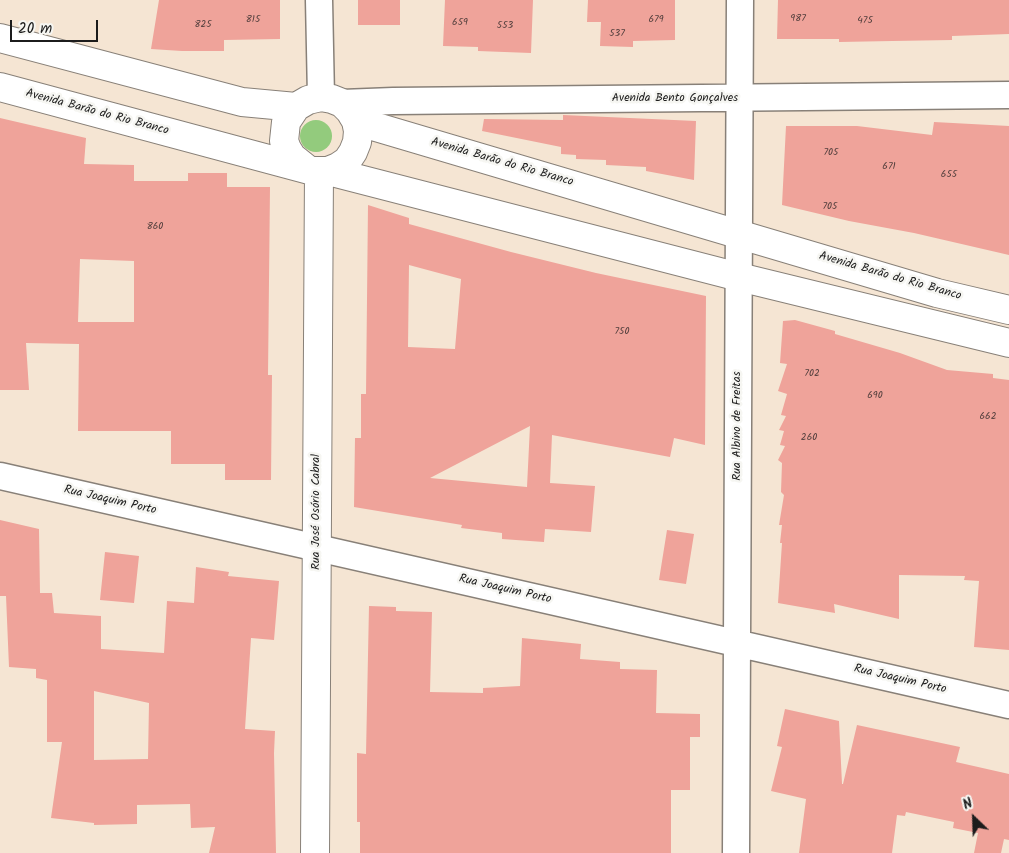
<!DOCTYPE html>
<html>
<head>
<meta charset="utf-8">
<style>
  body { margin:0 }
  #map { position:relative; width:1009px; height:853px; overflow:hidden; background:#f5e5d3; font-family:Kalam,sans-serif }
  canvas { display:block }
  .north { position:absolute; left:949px; top:793px; width:50px; height:50px; -webkit-text-stroke:4px #f6f6f2; paint-order:stroke; rotate:336deg; font-size:14px; font-weight:700; line-height:20px; text-align:center; color:#1c1c1c }
  .north::after { content:''; display:block; margin:auto; width:18px; height:22px; background:#1c1c1c; clip-path:polygon(50% 0,100% 100%,50% 72%,0 100%) }
  .scale { position:absolute; left:10px; top:20px; width:88px; height:22px; box-sizing:border-box; border:2px solid #1c1c1c; border-top:0; padding-left:6px; font-size:15px; line-height:18px; white-space:nowrap; color:#1c1c1c; -webkit-text-stroke:4px #f6f6f2; paint-order:stroke }
</style>
</head>
<body>
<div id="map">
<canvas width="1009" height="853"></canvas>
<div class="north">N</div>
<div class="scale">20 m</div>
</div>
<script>
const context = document.querySelector('canvas').getContext('2d');
context.lineJoin = 'round';
function fillPath(path, color) { context.fillStyle = color; context.fill(path, 'evenodd'); }
const poly = rows => new Path2D(rows.map(r => 'M' + r).join(''));
function strokePath(path, color, width, dash) { context.strokeStyle = color; context.lineWidth = width; context.lineCap = dash ? 'butt' : 'round'; context.setLineDash(dash || []); context.stroke(path); }
function write(font, color, halo, rows, align = 'center') {
  context.font = font + ' Kalam,sans-serif'; context.lineWidth = 5; context.setLineDash([]); context.textBaseline = 'middle'; context.strokeStyle = halo; context.fillStyle = color; for (const [text, x, y, turn = 0] of rows) {
    context.save(); context.translate(x, y); context.rotate((+turn || 0) * Math.PI / 180); context.textAlign = isNaN(turn) ? turn : align; if (halo) context.strokeText(text, 0, 0); context.fillText(text, 0, 0); context.restore();
  }
}
const green = poly([
  '300 136a16 16 0 1 1 32 0a16 16 0 1 1-32 0Z'
]);
const building = poly([
  [159,0,280,0,280,39,224,40,224,51,182,51,151,49],
  [358,0,400,0,400,25,358,25],
  [445,0,533,0,531,53,478,51,478,47,443,46],
  [588,0,675,0,675,40,633,41,633,47,600,46,601,22,587,22],
  [778,0,1009,0,1009,34,952,36,952,40,892,41,839,42,839,39,777,39],
  [563,115,696,121,694,180,646,171,646,167,606,165,606,160,576,159,576,155,561,154,561,147,482,131,484,119,563,120],
  [0,118,86,138,84,164,134,165,134,181,188,181,188,173,227,173,227,187,270,187,268,375,272,375,271,480,225,480,225,464,171,464,171,431,78,431,79,344,26,343,29,390,0,390],
  [80,259,134,261,134,322,78,322],
  [934,122,1009,126,1009,255,914,233,849,221,782,205,786,126,857,126,932,135],
  [368,205,409,218,409,224,511,252,596,273,706,296,705,445,674,438,670,457,552,435,550,483,595,486,591,532,545,529,544,542,502,539,502,533,461,528,462,525,354,507,355,438,361,438,361,394,366,394],
  [409,265,461,279,455,349,408,347],
  [530,426,527,487,430,478],
  [795,320,835,331,835,334,900,353,947,370,993,374,993,378,1009,380,1009,650,974,647,979,581,964,580,965,576,899,575,899,619,834,604,835,613,778,603,782,543,780,543,782,525,779,525,784,495,781,492,782,463,778,460,785,446,780,445,784,431,779,430,786,416,781,415,787,394,778,391,787,364,780,363,783,321],
  [0,520,39,529,40,593,52,593,54,613,101,616,101,649,164,653,167,601,194,603,196,567,229,572,228,576,279,581,274,640,251,638,245,729,275,731,274,753,276,853,209,853,215,827,191,828,190,804,137,805,137,824,94,825,94,823,51,818,62,742,47,742,47,680,36,678,36,669,9,667,6,596,0,596],
  [94,691,149,703,148,759,94,760],
  [667,530,694,534,686,584,659,580],
  [105,552,139,556,134,603,100,600],
  [369,606,396,607,396,611,432,612,430,692,483,693,483,688,520,686,522,638,581,644,580,659,620,662,620,669,657,670,656,713,700,714,700,737,690,737,690,790,671,790,671,853,360,853,360,822,357,822,357,753,366,754],
  [785,709,839,721,842,784,843,784,857,725,960,747,956,762,1009,774,1009,840,1004,839,1001,853,974,853,978,833,953,828,954,822,906,812,905,816,897,815,892,853,799,853,806,799,771,791,782,747,777,746]
]);
const street = poly([
  [319,0,321,97],
  [342,103,393,101,1009,95],
  [0,476,1009,705],
  [736,853,740,0]
]);
const secondary = poly([
  [0,38,242,102,296,107,308,100,321,97,332,99,342,103,350,111,356,121,358,131,357,142,353,152,347,161,338,167,328,171],
  [0,87,313,171,328,171,739,277,1009,343],
  [296,107,286,122,284,141,287,149,292,157,307,169],
  [356,121,937,293,1009,310],
  [315,853,319,171]
]);
const numberNames = [
  ["987",798,19],
  ["815",253,20],
  ["679",656,20],
  ["475",865,21],
  ["659",460,23],
  ["825",203,25],
  ["553",505,26],
  ["537",617,34],
  ["705",831,153],
  ["671",889,167],
  ["655",949,175],
  ["705",830,207],
  ["860",155,227],
  ["750",622,332],
  ["702",812,374],
  ["690",875,396],
  ["662",988,417],
  ["260",809,438]
];
const streetNames = [
  ["Avenida Bento Gonçalves",675,99],
  ["Avenida Barão do Rio Branco",97,113,15],
  ["Avenida Barão do Rio Branco",502,163,16],
  ["Avenida Barão do Rio Branco",890,277,16],
  ["Rua Albino de Freitas",738,426,-90],
  ["Rua Joaquim Porto",110,501,13],
  ["Rua José Osório Cabral",317,512,-90],
  ["Rua Joaquim Porto",505,590,13],
  ["Rua Joaquim Porto",900,680,13]
];
fillPath(green, '#93cb7d');
fillPath(building, '#efa39a');
strokePath(street, '#888078', 29);
strokePath(secondary, '#888078', 30);
strokePath(street, '#fff', 26);
strokePath(secondary, '#fff', 28);
write('10px', '#513e3c', null, numberNames);
write('12px', '#1c1c1c', '#f6f6f2', streetNames);
</script>
</body>
</html>
